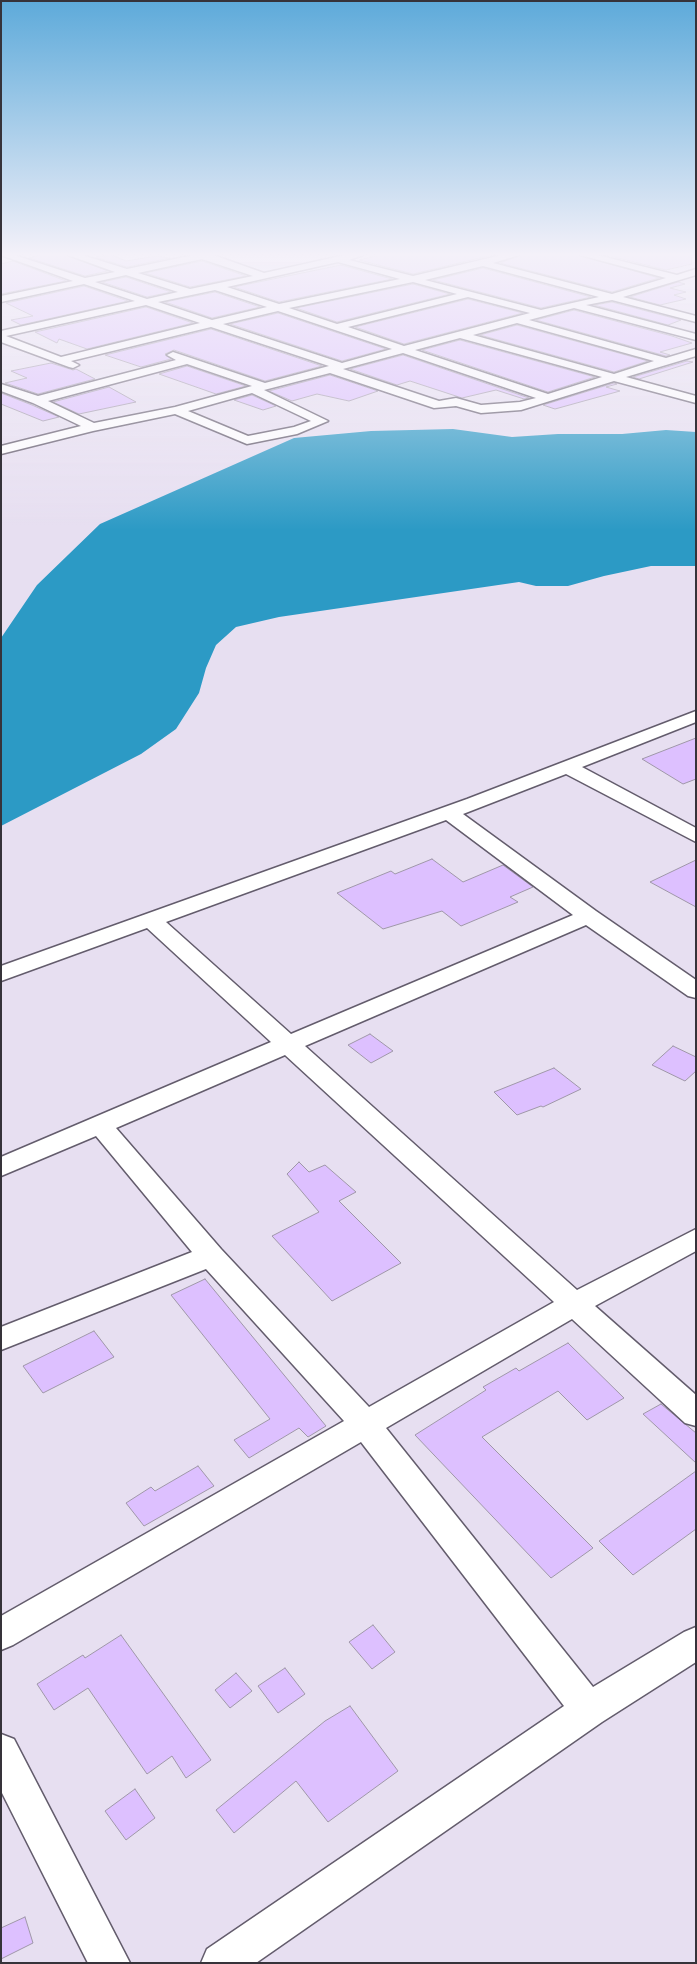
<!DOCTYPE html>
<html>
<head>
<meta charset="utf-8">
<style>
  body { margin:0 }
  #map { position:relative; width:697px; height:1964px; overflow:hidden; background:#e7dff1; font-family:Mulish,sans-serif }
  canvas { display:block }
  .frame { position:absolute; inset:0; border:2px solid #36333a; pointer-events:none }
</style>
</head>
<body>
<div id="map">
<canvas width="697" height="1964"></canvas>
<div class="frame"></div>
</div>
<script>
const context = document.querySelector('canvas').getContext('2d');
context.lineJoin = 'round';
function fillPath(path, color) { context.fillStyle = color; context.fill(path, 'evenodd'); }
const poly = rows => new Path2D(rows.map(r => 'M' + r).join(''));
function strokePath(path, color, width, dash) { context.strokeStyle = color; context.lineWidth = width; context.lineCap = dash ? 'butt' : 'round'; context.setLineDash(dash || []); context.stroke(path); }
const water = poly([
  [453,429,512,437,558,434,622,434,666,430,696,432,696,566,651,566,604,576,568,586,536,586,519,582,279,617,236,627,216,645,206,668,199,693,176,729,141,754,1,826,1,638,37,585,100,524,294,438,371,431]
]);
const building = poly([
  [40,255,66,255,108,271,85,276,29,258,40,255],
  [111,255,126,261,156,256,170,258,127,267,95,257,111,255],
  [380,255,492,255,413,274,359,260,380,255],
  [521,255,578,255,659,278,612,292,500,263,521,255],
  [606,255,691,255,692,264,666,270,606,255],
  [13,261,66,281,1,294,1,264,13,261],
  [202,261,246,276,190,287,145,273,202,261],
  [341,265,392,279,279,302,234,287,341,265],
  [483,268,591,297,541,308,433,280,483,268],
  [126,277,171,292,147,297,102,282,126,277],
  [678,282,685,284,670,288,686,292,674,295,686,299,660,305,630,297,678,282],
  [413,284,450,294,337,322,296,308,413,284],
  [84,286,128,301,21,325,11,320,33,316,6,303,84,286],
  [215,292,260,307,212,318,165,302,215,292],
  [468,299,523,313,404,344,355,327,468,299],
  [612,302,681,320,668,325,594,305,612,302],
  [146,307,193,323,87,349,59,339,57,343,35,332,146,307],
  [574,310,672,336,692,343,660,352,670,355,666,356,536,320,574,310],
  [278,313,386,349,342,361,230,324,278,313],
  [517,325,648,361,614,372,480,335,517,325],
  [211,329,322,366,265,381,174,350,165,354,171,359,141,367,105,355,211,329],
  [460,340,595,377,548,392,422,350,460,340],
  [403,355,529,398,524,399,496,390,462,398,410,381,397,385,350,369,403,355],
  [687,361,693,362,639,379,633,377,687,361],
  [51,363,73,370,76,369,95,379,38,394,5,383,27,378,11,371,51,363],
  [187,366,246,386,216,394,159,374,187,366],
  [330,375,378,391,349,401,317,394,292,401,269,391,330,375],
  [614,383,617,384,606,387,620,391,555,409,543,405,614,383],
  [109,387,136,402,79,414,53,402,109,387],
  [1,393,32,405,59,417,43,421,1,404,1,393],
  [252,395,276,406,263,410,234,400,252,395],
  [696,738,696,779,683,784,642,759,696,738],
  [432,859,463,882,503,865,533,887,510,897,518,902,461,926,442,911,383,929,337,893,391,871,395,874,432,859],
  [696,860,696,907,650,882,696,860],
  [370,1034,393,1051,371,1063,348,1045,370,1034],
  [673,1046,696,1057,696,1071,685,1081,652,1065,673,1046],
  [554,1068,581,1089,543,1107,541,1106,517,1115,494,1092,554,1068],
  [299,1162,309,1172,325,1165,356,1192,339,1201,401,1263,332,1301,272,1236,319,1212,287,1174,299,1162],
  [205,1279,326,1426,308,1437,299,1428,249,1458,234,1440,270,1419,171,1295,205,1279],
  [94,1331,114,1357,43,1393,23,1366,94,1331],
  [568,1343,624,1398,587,1420,558,1391,482,1437,593,1548,551,1578,415,1435,486,1390,483,1387,516,1368,519,1371,568,1343],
  [661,1404,696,1433,696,1463,643,1414,661,1404],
  [198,1466,214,1486,144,1526,126,1503,151,1487,155,1491,198,1466],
  [696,1471,696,1529,633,1575,599,1541,696,1471],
  [373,1625,395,1652,372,1669,349,1642,373,1625],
  [121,1635,211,1760,186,1778,172,1756,147,1774,88,1688,54,1710,37,1684,83,1655,85,1658,121,1635],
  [285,1668,305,1694,278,1713,258,1686,285,1668],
  [236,1673,252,1691,230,1708,215,1690,236,1673],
  [350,1706,398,1771,328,1822,296,1781,234,1833,216,1810,325,1721,350,1706],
  [135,1789,155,1818,126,1840,105,1811,135,1789],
  [25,1917,33,1943,1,1959,1,1928,25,1917]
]);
const minor = poly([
  [1,255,14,255,85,278,115,272,68,255,82,255,127,269,194,255,213,255,264,273,345,255,363,255,349,260,413,276,502,255,519,255,493,263,612,294,666,278,580,255,597,255,677,275,696,269,696,275,623,297,696,316,696,322,612,300,586,305,696,334,696,340,574,308,529,320,666,358,696,349,696,356,626,377,696,396,696,403,614,381,521,410,481,413,456,406,434,408,330,373,264,390,328,421,297,434,247,444,175,414,93,431,1,454,1,446,81,426,33,403,1,391,1,384,38,396,176,360,167,355,173,352,265,383,329,366,211,327,71,361,79,365,73,368,69,367,1,342,1,331,135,301,84,284,1,302,1,296,73,281,1,255],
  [202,259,253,276,190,289,138,273,202,259],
  [338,262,400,279,279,304,227,287,338,262],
  [483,266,599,297,541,310,425,280,483,266],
  [126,275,178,292,147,299,95,282,126,275],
  [413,282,457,294,337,324,289,308,413,282],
  [215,290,267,307,212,320,158,302,215,290],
  [468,297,530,313,404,346,348,327,468,297],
  [146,305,200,323,61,357,6,336,146,305],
  [278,311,392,349,342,363,223,324,278,311],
  [517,323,654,361,614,374,473,335,517,323],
  [460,338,602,377,548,394,415,350,460,338],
  [403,353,536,398,520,402,481,405,456,398,439,401,343,369,403,353],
  [187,364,252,386,175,407,94,423,48,401,187,364],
  [252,393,311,421,294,427,248,436,188,411,252,393],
  [696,711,696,722,582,767,696,828,696,842,566,774,463,814,596,911,696,980,696,998,688,996,586,925,305,1046,577,1290,696,1229,696,1251,595,1306,696,1395,696,1426,685,1423,572,1319,386,1428,593,1687,684,1632,696,1627,696,1662,602,1722,256,1963,201,1963,207,1949,564,1706,361,1442,13,1645,1,1650,1,1616,344,1421,206,1269,1,1350,1,1327,192,1252,96,1136,1,1176,1,1157,271,1042,147,928,1,981,1,966,467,799,696,711],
  [446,820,573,915,291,1034,166,922,446,820],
  [285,1055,554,1302,369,1407,221,1249,116,1128,285,1055],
  [1,1734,14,1739,130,1963,88,1963,1,1791,1,1734]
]);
fillPath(water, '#2c9ac5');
fillPath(building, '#ddc0ff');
strokePath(building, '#9f97a8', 1);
strokePath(minor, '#635c6c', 3);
fillPath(minor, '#fff');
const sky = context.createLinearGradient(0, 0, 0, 530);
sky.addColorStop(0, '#5daada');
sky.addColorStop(0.48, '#f4f1f9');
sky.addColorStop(1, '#f4f1f900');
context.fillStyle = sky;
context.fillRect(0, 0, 697, 530);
</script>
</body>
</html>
